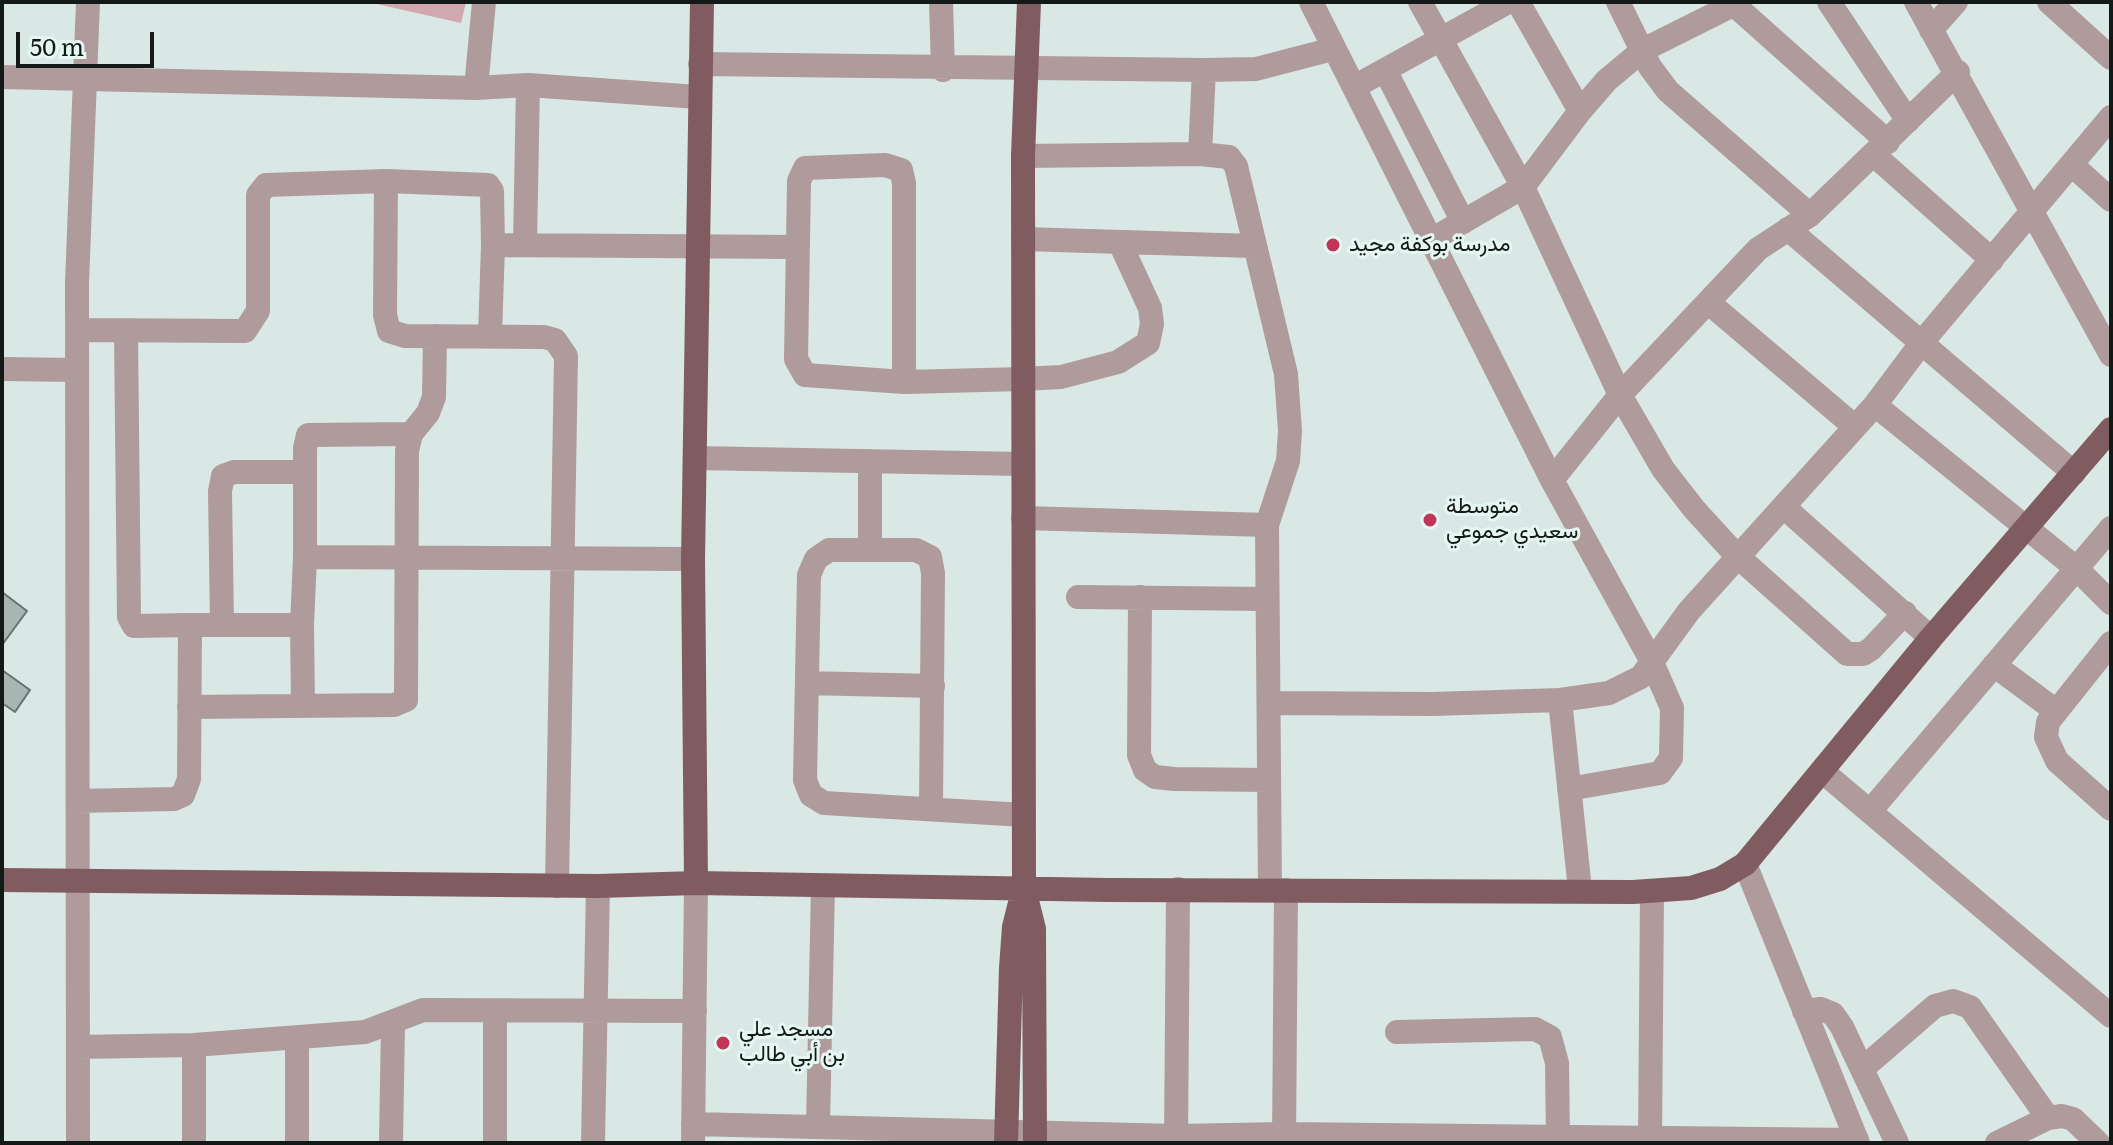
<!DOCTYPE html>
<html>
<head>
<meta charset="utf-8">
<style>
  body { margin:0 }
  #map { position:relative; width:2113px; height:1145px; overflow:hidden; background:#d9e8e4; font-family:Literata,serif }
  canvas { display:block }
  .frame { position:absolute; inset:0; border:4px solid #131917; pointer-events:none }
  .scale { position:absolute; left:16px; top:32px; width:138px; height:36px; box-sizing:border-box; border:4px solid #131917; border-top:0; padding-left:10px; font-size:24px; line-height:28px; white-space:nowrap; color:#131917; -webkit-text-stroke:6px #e6f6f2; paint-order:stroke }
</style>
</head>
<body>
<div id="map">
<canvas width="2113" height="1145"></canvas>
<div class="frame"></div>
<div class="scale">50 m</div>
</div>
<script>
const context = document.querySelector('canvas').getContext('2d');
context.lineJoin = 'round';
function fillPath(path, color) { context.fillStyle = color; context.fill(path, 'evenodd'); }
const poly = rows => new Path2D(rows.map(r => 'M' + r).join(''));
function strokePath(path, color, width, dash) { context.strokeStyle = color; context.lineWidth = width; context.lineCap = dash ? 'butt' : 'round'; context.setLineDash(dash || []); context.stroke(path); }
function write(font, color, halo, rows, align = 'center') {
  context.font = font + ' Literata,Vazirmatn,serif'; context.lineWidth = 6; context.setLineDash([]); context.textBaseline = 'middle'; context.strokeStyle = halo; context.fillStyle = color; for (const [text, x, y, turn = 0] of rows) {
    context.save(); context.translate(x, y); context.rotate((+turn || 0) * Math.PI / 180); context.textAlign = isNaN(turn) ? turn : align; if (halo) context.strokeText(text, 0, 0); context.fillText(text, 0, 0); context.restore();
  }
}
const green = poly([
  [368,2,466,2,461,23]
]);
const building = poly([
  [2,592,27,611,2,645,2,592],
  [2,670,30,690,15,712,2,703,2,670]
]);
const minor = poly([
  [941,2,943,70],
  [1311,2,1552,480,1651,660,1672,708,1671,758,1660,773,1569,789],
  [1420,2,1523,187,1620,395,1663,469,1694,509,1736,555,1847,654,1863,654,1871,649,1905,613],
  [1518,2,1580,111],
  [1618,2,1650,67,1668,91,1810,215],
  [1731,2,1888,142],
  [1829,2,1908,121],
  [1916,2,2111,355],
  [2049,2,2111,58],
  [1931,30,1956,2],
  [700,64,1204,70],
  [1385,70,1463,222],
  [2,77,476,88,528,85,698,97],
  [1354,87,1508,2],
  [476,88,484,2],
  [1200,154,1204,70,1256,69,1333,49],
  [1874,155,1992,260],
  [1023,156,1200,154,1229,157,1236,166,1286,374,1290,431,1288,461,1267,525,1270,890],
  [2072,165,2111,200],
  [386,181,385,315,389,331,405,336,544,337,555,340,566,356,557,886],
  [1788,229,2074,473],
  [1023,239,1254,246],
  [1433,239,1523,187,1580,111,1607,80,1643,50,1739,2],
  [525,244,528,85],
  [1709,303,1854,426],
  [78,330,245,331,258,311,258,195,266,185,386,181,488,185,492,191,493,245],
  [126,331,129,617,134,626,190,625],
  [490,336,493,245,798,247],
  [2,369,77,370],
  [904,382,904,183,901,170,885,165,805,168,799,181,796,359,805,375,904,382,1023,379,1061,377,1118,362,1148,343,1152,324,1150,308,1120,243],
  [1875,405,2076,568,2111,603],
  [695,458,1022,464],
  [1552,480,1620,395,1758,249,1810,215,1958,72],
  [1785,508,1931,638],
  [1023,518,1267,525],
  [870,549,870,463],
  [305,557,305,448,308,435,411,434],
  [1078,597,1266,599],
  [1140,597,1139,755,1145,770,1155,777,1175,779,1269,780],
  [222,623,220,491,223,476,234,472,305,472],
  [302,625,303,706],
  [2111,643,2048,722,2046,737,2057,761,2111,809],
  [1994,665,2056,711],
  [807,683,933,686],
  [1560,700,1580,890],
  [1269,703,1433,704,1560,700,1609,693,1641,677,1689,611,1875,405,1923,341,2111,117],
  [189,707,394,705,406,700,407,451,411,434,428,413,434,397,435,336],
  [1822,771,2111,1016],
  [78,801,174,799,183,795,189,779,190,625,302,625,305,557,693,559],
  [931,807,933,573,930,557,916,550,829,550,816,559,809,575,805,780,811,795,824,803,1024,815],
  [1871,810,2111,528],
  [1745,864,1858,1143],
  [495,1011,495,1143],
  [1804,1011,1821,1009,1833,1014,1842,1027,1897,1143],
  [1397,1032,1535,1029,1550,1037,1557,1063,1558,1138],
  [297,1038,297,1143],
  [78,1047,194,1045,365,1032,423,1010,695,1011],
  [1862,1069,1935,1006,1953,1001,1970,1007,2048,1118],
  [693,1124,1176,1136,1284,1134,1857,1140],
  [818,1125,823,886],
  [78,1143,77,283,88,2],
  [194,1143,194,1045],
  [391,1143,393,1023],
  [593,1143,598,886],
  [693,1143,696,883],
  [1176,1143,1178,889],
  [1284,1143,1286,890],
  [1650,1143,1652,892],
  [1997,1143,2048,1118,2062,1116,2073,1119,2098,1143]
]);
const major = poly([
  [1029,2,1023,156,1024,889,1034,929,1035,1143],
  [2,880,598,886,696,883,1108,890,1633,892,1691,888,1720,879,1745,864,1931,638,2111,429],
  [696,883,693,559,702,2],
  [1006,1143,1011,968,1014,927,1023,891]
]);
const markers = [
  [1333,245,8,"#c33459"],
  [1430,520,8,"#c33459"],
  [723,1043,8,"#c33459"]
];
const poiNames = [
  ["مدرسة بوكفة مجيد",1349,245],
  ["متوسطة",1446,507],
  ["سعيدي جموعي",1446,532],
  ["مسجد علي",739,1030],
  ["بن أبي طالب",739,1055]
];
fillPath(green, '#d1a8ad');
fillPath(building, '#a7b6b2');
strokePath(building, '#667370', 2);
strokePath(minor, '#af9a9c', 24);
strokePath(major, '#805c61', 24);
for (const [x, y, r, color] of markers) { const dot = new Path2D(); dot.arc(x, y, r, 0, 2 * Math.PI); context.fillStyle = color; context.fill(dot); strokePath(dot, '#e6f6f2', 3); }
write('22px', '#131917', '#e6f6f2', poiNames, 'left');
</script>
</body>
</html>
